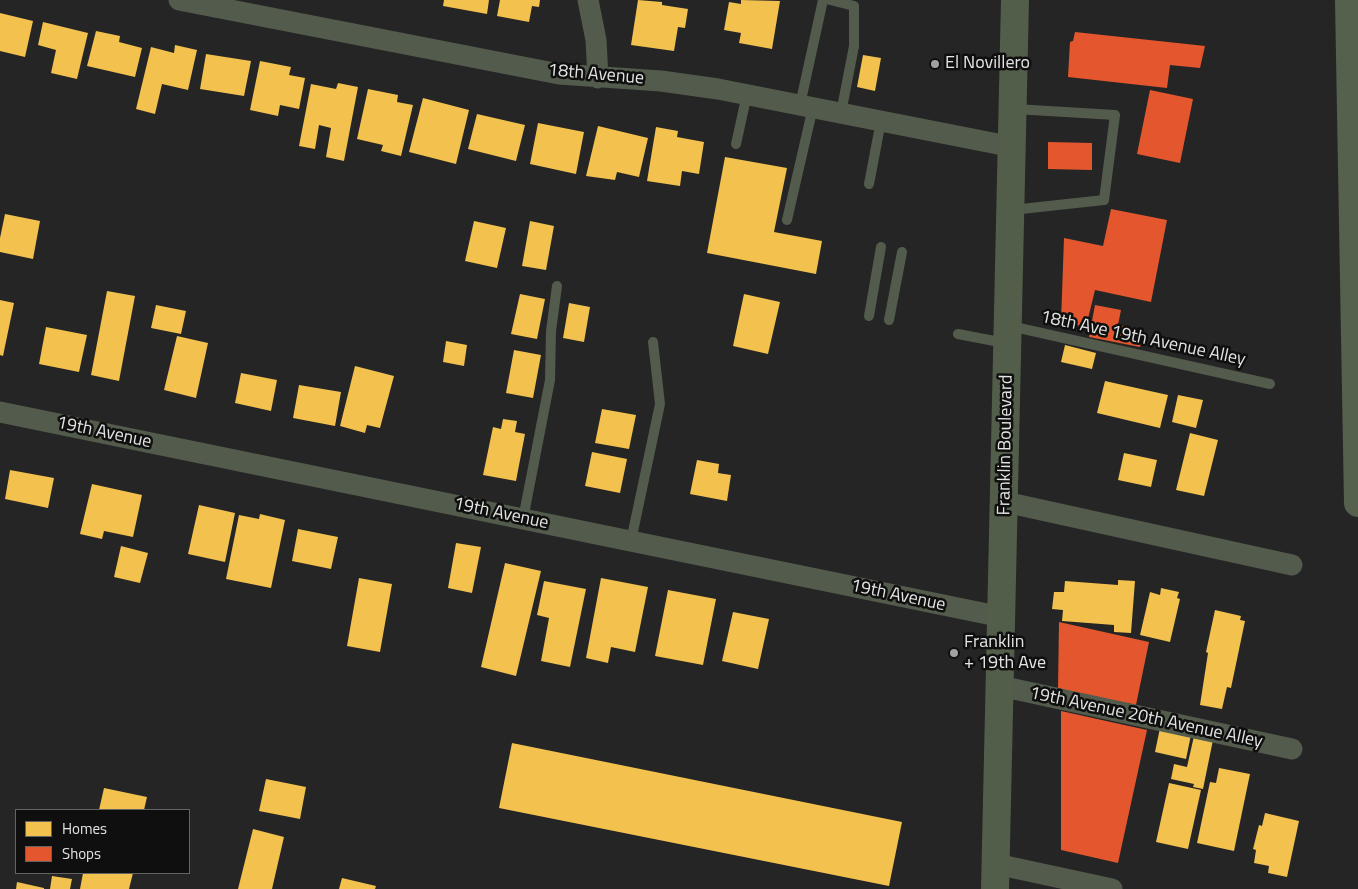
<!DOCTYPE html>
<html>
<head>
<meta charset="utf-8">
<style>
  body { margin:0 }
  #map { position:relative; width:1358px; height:889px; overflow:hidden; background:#252525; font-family:"Titillium Web",sans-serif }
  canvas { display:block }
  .legend { position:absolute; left:15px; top:809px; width:175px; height:65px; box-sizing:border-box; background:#0e0f0e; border:1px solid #636463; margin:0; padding:6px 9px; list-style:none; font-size:15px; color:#e3e4e2 }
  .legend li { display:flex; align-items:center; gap:10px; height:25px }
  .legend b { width:25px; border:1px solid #636463 }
</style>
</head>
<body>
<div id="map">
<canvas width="1358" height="889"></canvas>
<ul class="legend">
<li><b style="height:14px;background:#f2c14e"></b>Homes</li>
<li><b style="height:14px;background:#e4572e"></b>Shops</li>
</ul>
</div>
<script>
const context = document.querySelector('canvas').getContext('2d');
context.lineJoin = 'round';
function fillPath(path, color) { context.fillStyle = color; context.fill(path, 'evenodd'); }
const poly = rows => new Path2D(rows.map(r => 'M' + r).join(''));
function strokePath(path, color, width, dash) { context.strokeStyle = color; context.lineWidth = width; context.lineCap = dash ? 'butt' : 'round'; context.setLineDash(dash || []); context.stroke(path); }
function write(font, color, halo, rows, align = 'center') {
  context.font = font + ' "Titillium Web",sans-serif'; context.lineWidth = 5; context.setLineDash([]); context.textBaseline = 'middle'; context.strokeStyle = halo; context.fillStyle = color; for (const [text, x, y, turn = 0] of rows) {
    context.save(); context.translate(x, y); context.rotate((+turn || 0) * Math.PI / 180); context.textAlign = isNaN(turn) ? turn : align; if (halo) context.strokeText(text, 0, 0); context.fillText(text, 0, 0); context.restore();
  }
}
const homes = poly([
  [444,0,489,0,487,14,443,6],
  [500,0,540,0,539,7,532,6,529,22,497,16],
  [638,0,662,2,662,5,688,9,685,28,678,27,674,51,631,45],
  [741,0,780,1,772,49,739,43,741,33,724,30,729,2,741,4],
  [0,13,33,21,25,57,0,51],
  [43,22,88,33,77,79,51,73,56,50,38,45],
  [96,31,120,36,119,42,142,48,135,77,87,66],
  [175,45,197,50,188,90,162,84,155,114,136,109,151,47,174,53],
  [206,54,251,61,244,96,200,89],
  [863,55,881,58,875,91,857,87],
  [260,61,291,67,289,75,305,78,299,109,280,105,278,116,250,110],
  [338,83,358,87,344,161,326,157,331,128,319,125,315,149,299,146,311,84,336,89],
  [368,89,398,95,397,102,413,105,401,156,381,151,383,145,357,139],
  [423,98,469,110,456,164,409,152],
  [477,114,525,125,516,161,468,149],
  [538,123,584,132,576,174,530,164],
  [598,126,648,138,639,177,617,172,615,180,586,176],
  [656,127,678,131,677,137,704,142,699,174,682,171,680,186,647,181],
  [725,157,787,168,774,232,822,241,816,274,707,253],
  [5,214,40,221,33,259,0,252,0,238],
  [474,221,506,228,497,268,465,261],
  [530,221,554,226,546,270,522,266],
  [107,291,135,296,119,381,91,375],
  [520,294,545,299,537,339,511,334],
  [744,294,780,302,768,354,733,346],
  [0,300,14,303,3,356,0,355],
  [569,303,590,307,584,342,563,338],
  [156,305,186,311,181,334,151,328],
  [46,327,87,335,79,372,39,364],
  [177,336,208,343,196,398,164,390],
  [446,341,467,345,464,366,443,362],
  [1065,345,1096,353,1092,369,1061,362],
  [514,350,541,355,533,398,506,393],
  [355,366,394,376,380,428,367,425,365,433,340,426],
  [241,373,277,380,271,411,235,403],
  [1105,381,1168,395,1160,428,1097,413],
  [299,385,341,392,335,426,293,418],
  [1178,395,1203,400,1196,428,1172,422],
  [602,409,636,415,629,449,595,443],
  [503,419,517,421,515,432,525,434,516,481,483,475,493,427,501,429],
  [1190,433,1218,440,1204,496,1176,490],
  [592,452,627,459,620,493,585,486],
  [1124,453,1157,460,1151,487,1118,480],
  [697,460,719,464,718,473,731,475,727,501,690,494],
  [10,470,54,478,48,508,5,499],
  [92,484,142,495,133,537,104,531,102,539,80,534],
  [199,505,235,513,225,562,188,554],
  [260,514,285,520,271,588,226,579,239,515,259,519],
  [298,529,338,537,331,569,292,561],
  [456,543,481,547,472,593,448,588],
  [121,546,148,553,140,583,114,577],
  [505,563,541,571,516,676,481,667],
  [359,578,392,584,380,652,347,646],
  [601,578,648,587,635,652,611,647,608,663,586,658],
  [1118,580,1135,581,1131,633,1114,632,1114,625,1062,621,1063,610,1052,609,1054,592,1064,592,1065,581,1118,585],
  [544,581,586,589,570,667,541,661,549,618,537,615],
  [1161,588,1179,592,1177,598,1180,599,1170,642,1140,635,1150,592,1160,595],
  [668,590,716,599,703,665,655,656],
  [1215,610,1241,616,1240,620,1245,621,1231,688,1227,687,1222,709,1200,705,1208,653,1206,652],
  [733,612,769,619,758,669,722,661],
  [1160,728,1191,735,1186,759,1155,752],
  [1194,736,1213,740,1203,789,1193,787,1194,784,1171,779,1174,764,1187,767],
  [512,743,902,822,889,886,499,808],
  [1219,768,1250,774,1234,851,1197,843,1210,782,1216,783],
  [266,779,306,787,300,819,259,811],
  [1169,783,1201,790,1188,849,1156,842],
  [104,788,147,797,144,810,99,810],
  [1265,813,1299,821,1287,877,1268,873,1269,866,1254,863,1256,850,1253,849,1259,825,1262,826],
  [253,829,284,837,272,889,238,889],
  [83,873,133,873,129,889,80,889],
  [52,876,72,879,70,889,50,889],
  [342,878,376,886,375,889,339,889],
  [17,882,44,888,44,889,16,889]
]);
const shops = poly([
  [1075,32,1205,46,1200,68,1170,65,1167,88,1068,77,1070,42,1073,41],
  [1150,90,1193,99,1180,163,1137,154],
  [1048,142,1092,143,1092,170,1048,169],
  [1111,209,1167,220,1151,302,1095,290,1086,327,1061,322,1064,238,1103,246],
  [1095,305,1121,310,1118,325,1143,330,1140,347,1089,337],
  [1059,622,1149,642,1136,705,1058,689],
  [1061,711,1147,730,1118,863,1061,850]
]);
const lane = poly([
  [830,0,854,6,854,46,841,113],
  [800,105,823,0],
  [736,144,747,94],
  [869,184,881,121],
  [1012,210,1104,200,1115,115,1015,109],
  [787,220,813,107],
  [869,316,881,247],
  [889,320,902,252],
  [1010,326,1270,384],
  [958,334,1005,343],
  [523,519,550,380,551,331,557,286],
  [631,541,660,404,653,342]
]);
const street = poly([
  [179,0,559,74,661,81,718,89,1013,147],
  [588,0,596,40,598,78],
  [0,412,1002,617],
  [1005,502,1292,565],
  [1000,686,1292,749],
  [996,864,1112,889]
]);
const secondary = poly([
  [995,889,1015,0]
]);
const highway = poly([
  [1349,0,1358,503]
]);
const markers = [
  [935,64,5,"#a0a1a0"],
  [954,653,5,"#a0a1a0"]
];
const poiNames = [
  ["El Novillero",945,64],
  ["Franklin",964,643],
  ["+ 19th Ave",964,664]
];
const streetNames = [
  ["18th Avenue",596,75,5],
  ["18th Ave 19th Avenue Alley",1143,339,12],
  ["19th Avenue",104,433,12],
  ["Franklin Boulevard",1006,445,-89],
  ["19th Avenue",501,514,12],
  ["19th Avenue",898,596,12],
  ["19th Avenue 20th Avenue Alley",1146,718,12]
];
fillPath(homes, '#f2c14e');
fillPath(shops, '#e4572e');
strokePath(lane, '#525b4c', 10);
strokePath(street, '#525b4c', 21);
strokePath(secondary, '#525e4a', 28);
strokePath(highway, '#55614c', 28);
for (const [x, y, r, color] of markers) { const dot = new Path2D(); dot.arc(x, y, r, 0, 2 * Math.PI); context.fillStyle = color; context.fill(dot); strokePath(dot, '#0e0f0e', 2); }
write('18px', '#e3e4e2', '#0e0f0e', poiNames, 'left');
write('18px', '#e3e4e2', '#0e0f0e', streetNames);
</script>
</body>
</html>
